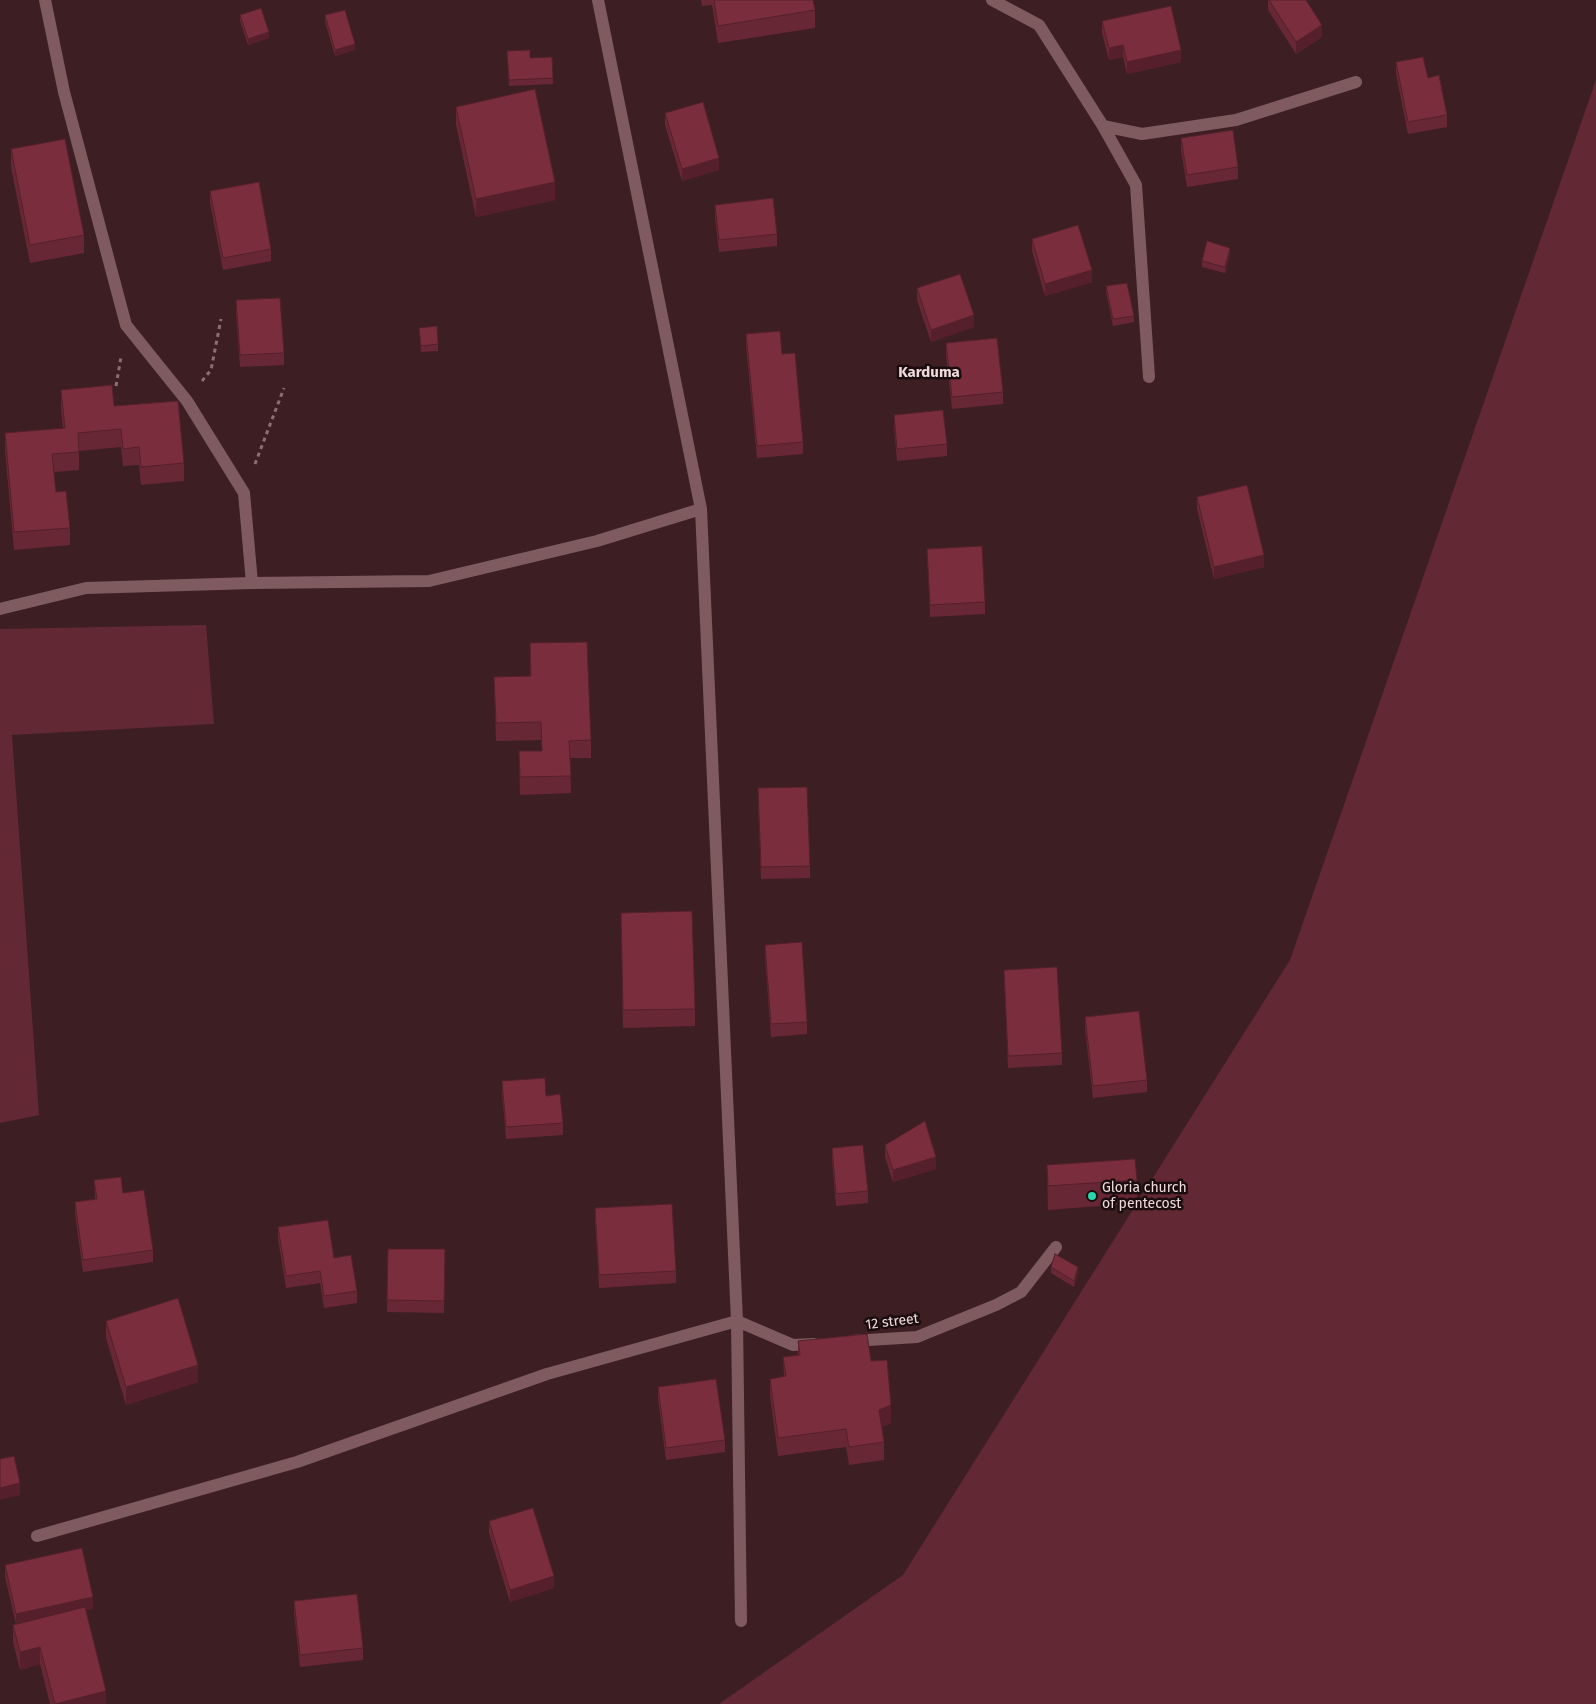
<!DOCTYPE html>
<html>
<head>
<meta charset="utf-8">
<style>
  body { margin:0 }
  canvas { display:block; background:#3d1e23 }
</style>
</head>
<body>
<canvas width="1596" height="1704"></canvas>
<script>
const context = document.querySelector('canvas').getContext('2d');
context.lineJoin = 'round';
function fillPath(path, color) { context.fillStyle = color; context.fill(path, 'evenodd'); }
const poly = rows => new Path2D(rows.map(r => 'M' + r).join(''));
function strokePath(path, color, width, dash) { context.strokeStyle = color; context.lineWidth = width; context.lineCap = dash ? 'butt' : 'round'; context.setLineDash(dash || []); context.stroke(path); }
function write(font, color, halo, rows, align = 'center') {
  context.font = font + ' "Fira Sans",sans-serif'; context.lineWidth = 5; context.setLineDash([]); context.textBaseline = 'middle'; context.strokeStyle = halo; context.fillStyle = color; for (const [text, x, y, turn = 0] of rows) {
    context.save(); context.translate(x, y); context.rotate((+turn || 0) * Math.PI / 180); context.textAlign = isNaN(turn) ? turn : align; if (halo) context.strokeText(text, 0, 0); context.fillText(text, 0, 0); context.restore();
  }
}
const green = poly([
  [1596,80,1596,1704,719,1704,903,1575,1290,960],
  [206,625,214,724,12,735,39,1115,0,1123,0,629]
]);
const path = poly([
  [202,381,211,370,221,319],
  [116,386,121,357],
  [255,464,284,388]
]);
const street = poly([
  [45,0,64,92,126,325,187,401,244,493,252,583],
  [598,0,701,509,737,1321,741,1621],
  [992,0,1039,25,1103,126,1142,134,1236,120,1356,82],
  [1103,126,1136,185,1149,377],
  [0,609,86,588,252,583,429,581,597,541,701,509],
  [852,1341,917,1337,996,1305,1021,1292,1056,1247],
  [37,1536,297,1462,547,1374,737,1321,793,1345,814,1344]
]);
const wall = poly([
  [701,0,813,0,815,10,815,28,718,43,712,5,702,6],
  [1268,0,1306,0,1322,37,1296,54,1268,10],
  [240,15,269,38,248,45,240,21],
  [325,15,355,50,335,56,325,22],
  [1102,21,1181,62,1127,74,1123,57,1109,60,1102,33],
  [507,51,530,58,553,78,553,84,509,86],
  [1396,62,1428,78,1447,115,1447,127,1408,134,1396,74],
  [456,107,555,200,476,217,456,125],
  [665,113,719,170,682,181,665,125],
  [1181,138,1238,167,1238,179,1187,187,1181,150],
  [11,149,84,235,84,253,30,263,11,167],
  [210,191,271,249,271,261,223,270,210,203],
  [715,205,777,234,777,246,719,252,715,217],
  [1032,239,1092,282,1045,296,1032,251],
  [1230,254,1225,273,1202,267,1202,261],
  [1106,286,1134,316,1134,322,1113,326,1106,292],
  [917,288,974,327,931,342,917,300],
  [236,300,284,353,284,365,240,367,236,313],
  [419,328,438,344,438,351,421,352],
  [746,334,782,354,803,442,803,454,757,458,746,346],
  [946,343,1003,392,1003,404,952,409,946,355],
  [61,390,114,406,184,463,184,481,141,485,139,465,123,466,121,447,79,451,79,470,54,472,56,492,70,528,70,545,14,550,5,451,5,433,63,428,61,408],
  [894,415,947,444,947,456,897,461,894,427],
  [1197,497,1264,567,1214,579,1197,509],
  [927,549,985,602,985,614,930,617],
  [530,643,591,740,591,758,570,758,571,793,520,795,519,751,542,751,541,740,496,741,494,677,530,676],
  [758,800,810,866,810,878,761,879],
  [621,913,695,1009,695,1026,623,1028],
  [765,945,807,1022,807,1034,771,1037,765,957],
  [1004,970,1062,1053,1062,1065,1008,1068],
  [1085,1017,1147,1080,1147,1092,1093,1098,1085,1029],
  [502,1081,546,1096,563,1123,563,1135,506,1139,502,1093],
  [885,1145,936,1169,893,1182,885,1157],
  [832,1148,868,1191,868,1203,836,1206,832,1160],
  [1047,1165,1137,1180,1137,1203,1048,1210],
  [94,1180,123,1193,153,1250,153,1262,83,1272,75,1214,75,1202,95,1199],
  [595,1208,676,1271,676,1283,599,1288,595,1220],
  [278,1227,334,1258,357,1291,357,1303,324,1308,320,1283,286,1288,278,1239],
  [388,1249,445,1249,444,1313,387,1312],
  [1051,1267,1078,1273,1074,1287,1051,1273],
  [106,1321,198,1382,126,1405,106,1338],
  [798,1341,871,1361,891,1423,882,1427,884,1442,884,1460,849,1465,846,1447,778,1456,770,1396,770,1379,784,1377,783,1357,798,1355],
  [658,1387,725,1440,725,1452,666,1460,658,1399],
  [489,1521,554,1588,510,1602,489,1533],
  [5,1565,93,1609,86,1610,106,1704,50,1704,40,1664,20,1670,13,1642,13,1625,16,1624,5,1577],
  [294,1601,363,1648,363,1660,300,1667,294,1613]
]);
const shadedWall = poly([
  [1322,25,1322,37,1296,54,1296,42],
  [269,32,269,38,248,45,248,39],
  [355,44,355,50,335,56,335,50],
  [1123,45,1123,57,1109,60,1109,48],
  [1181,50,1181,62,1127,74,1127,62],
  [719,158,719,170,682,181,682,169],
  [555,182,555,200,476,217,476,199],
  [1230,248,1230,254,1225,273,1225,267],
  [1092,270,1092,282,1045,296,1045,284],
  [974,315,974,327,931,342,931,330],
  [1264,555,1264,567,1214,579,1214,567],
  [936,1157,936,1169,893,1182,893,1170],
  [1078,1267,1078,1273,1074,1287,1074,1281],
  [198,1365,198,1382,126,1405,126,1387],
  [891,1405,891,1423,879,1428,879,1410],
  [20,1483,20,1495,0,1500,0,1488],
  [554,1576,554,1588,510,1602,510,1590],
  [93,1597,93,1609,16,1626,16,1614],
  [40,1647,40,1664,20,1670,20,1652],
  [106,1691,106,1704,55,1704]
]);
const building = poly([
  [714,0,813,0,815,10,718,26,714,0],
  [1269,0,1306,0,1322,25,1296,42,1269,0],
  [1171,6,1181,50,1127,62,1123,45,1109,48,1102,21,1171,6],
  [261,8,269,32,248,39,240,15,261,8],
  [345,10,355,44,335,50,325,15,345,10],
  [530,50,530,58,552,57,553,78,509,80,507,51,530,50],
  [1423,57,1428,78,1439,75,1447,115,1408,122,1396,62,1423,57],
  [535,89,555,182,476,199,456,107,535,89],
  [703,102,719,158,682,169,665,113,703,102],
  [1233,130,1238,167,1187,175,1181,138,1233,130],
  [65,139,84,235,30,245,11,149,65,139],
  [259,182,271,249,223,258,210,191,259,182],
  [773,198,777,234,719,240,715,205,773,198],
  [1078,225,1092,270,1045,284,1032,239,1078,225],
  [1207,241,1230,248,1225,267,1202,261,1207,241],
  [960,274,974,315,931,330,917,288,960,274],
  [1127,283,1134,316,1113,319,1106,286,1127,283],
  [280,298,284,353,240,355,236,300,280,298],
  [437,326,438,344,421,346,419,328,437,326],
  [780,331,782,354,795,353,803,442,757,446,746,334,780,331],
  [997,338,1003,392,952,397,946,343,997,338],
  [112,385,114,406,178,401,184,463,141,467,139,447,123,449,121,429,78,433,79,452,52,454,56,492,66,491,70,528,14,532,5,433,65,428,61,390,112,385],
  [943,410,947,444,897,449,894,415,943,410],
  [1247,485,1264,555,1214,567,1197,497,1247,485],
  [982,546,985,602,930,605,927,549,982,546],
  [587,642,591,740,569,741,571,776,520,777,519,751,542,751,541,722,496,723,494,677,531,676,530,643,587,642],
  [807,787,810,866,761,867,758,788,807,787],
  [692,911,695,1009,623,1010,621,913,692,911],
  [802,942,807,1022,771,1024,765,945,802,942],
  [1057,967,1062,1053,1008,1056,1004,970,1057,967],
  [1139,1011,1147,1080,1093,1086,1085,1017,1139,1011],
  [545,1078,546,1096,560,1094,563,1123,506,1127,502,1081,545,1078],
  [925,1121,936,1157,893,1170,885,1145,925,1121],
  [863,1145,868,1191,836,1194,832,1148,863,1145],
  [1135,1159,1137,1180,1048,1186,1047,1165,1135,1159],
  [121,1177,123,1193,144,1190,153,1250,83,1260,75,1202,97,1199,94,1180,121,1177],
  [672,1204,676,1271,599,1275,595,1208,672,1204],
  [328,1220,334,1258,351,1255,357,1291,324,1296,320,1271,286,1276,278,1227,328,1220],
  [388,1249,445,1249,444,1301,387,1300,388,1249],
  [1055,1254,1078,1267,1074,1281,1051,1267,1055,1254],
  [178,1298,198,1365,126,1387,106,1321,178,1298],
  [867,1334,871,1361,887,1360,891,1405,879,1410,884,1442,849,1447,846,1429,778,1438,770,1379,786,1376,783,1357,800,1355,798,1341,867,1334],
  [716,1379,725,1440,666,1448,658,1387,716,1379],
  [14,1456,20,1483,0,1488,0,1459,14,1456],
  [533,1508,554,1576,510,1590,489,1521,533,1508],
  [82,1548,93,1597,16,1614,5,1565,82,1548],
  [357,1594,363,1648,300,1655,294,1601,357,1594],
  [85,1607,106,1691,55,1704,40,1647,20,1652,13,1625,85,1607]
]);
const markers = [
  [1092,1196,5,"#2ad5ac"]
];
const poiNames = [
  ["Gloria church",1102,1188],
  ["of pentecost",1102,1204]
];
const streetNames = [
  ["12 street",892,1322,-7]
];
const neighbourhoodNames = [
  ["Karduma",929,373]
];
fillPath(green, '#622833');
strokePath(path, '#8a6f73', 3, [4, 4]);
strokePath(street, '#7f5b60', 12);
fillPath(wall, '#682734');
fillPath(shadedWall, '#55202b');
fillPath(building, '#792d3d');
strokePath(building, '#55202b', 1);
for (const [x, y, r, color] of markers) { const dot = new Path2D(); dot.arc(x, y, r, 0, 2 * Math.PI); context.fillStyle = color; context.fill(dot); strokePath(dot, '#1b0d0f', 2); }
write('14px', '#efdadc', '#1b0d0f', poiNames, 'left');
write('14px', '#efdadc', '#1b0d0f', streetNames);
write('bold 15px', '#efdadc', '#1b0d0f', neighbourhoodNames);
</script>
</body>
</html>
